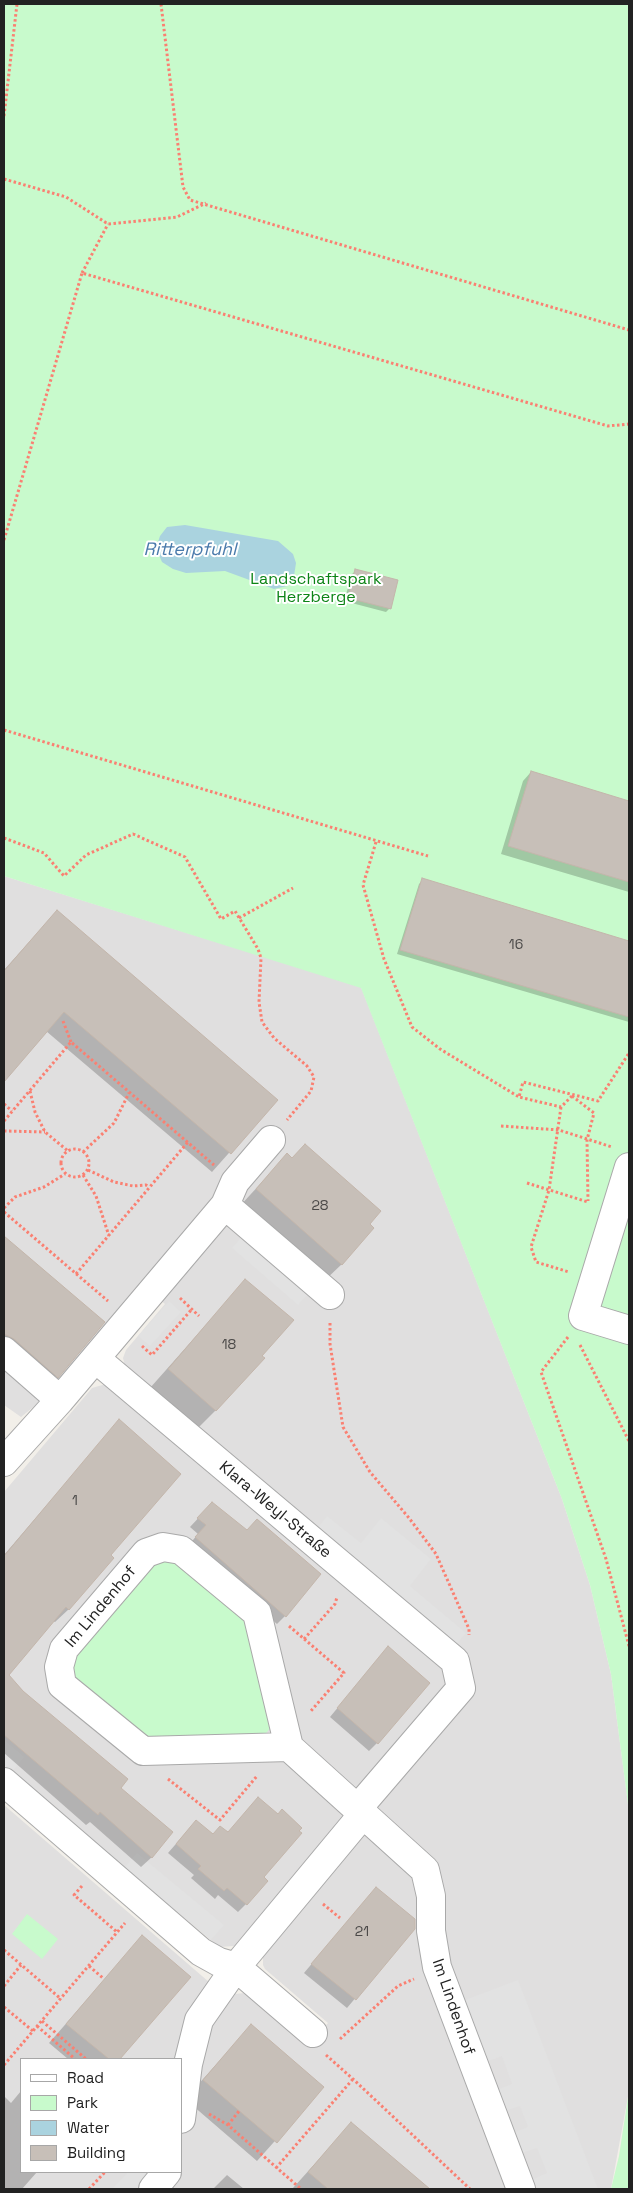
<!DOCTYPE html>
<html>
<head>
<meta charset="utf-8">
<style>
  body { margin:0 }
  #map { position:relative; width:633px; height:2193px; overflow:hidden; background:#f2efe9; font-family:"Space Grotesk",sans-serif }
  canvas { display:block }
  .frame { position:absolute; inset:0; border:5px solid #222; pointer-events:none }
  .legend { position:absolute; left:20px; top:2058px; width:162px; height:115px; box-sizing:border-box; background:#fff; border:1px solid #a7a7a7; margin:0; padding:6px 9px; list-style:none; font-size:15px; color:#222 }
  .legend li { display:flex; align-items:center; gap:10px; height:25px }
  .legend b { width:25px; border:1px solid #a7a7a7 }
</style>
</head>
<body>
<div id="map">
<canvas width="633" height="2193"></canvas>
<div class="frame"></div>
<ul class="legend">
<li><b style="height:6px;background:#fff"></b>Road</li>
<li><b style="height:14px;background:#c8facc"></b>Park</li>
<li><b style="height:14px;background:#aad3df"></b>Water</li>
<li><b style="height:14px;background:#c7bfb8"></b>Building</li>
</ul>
</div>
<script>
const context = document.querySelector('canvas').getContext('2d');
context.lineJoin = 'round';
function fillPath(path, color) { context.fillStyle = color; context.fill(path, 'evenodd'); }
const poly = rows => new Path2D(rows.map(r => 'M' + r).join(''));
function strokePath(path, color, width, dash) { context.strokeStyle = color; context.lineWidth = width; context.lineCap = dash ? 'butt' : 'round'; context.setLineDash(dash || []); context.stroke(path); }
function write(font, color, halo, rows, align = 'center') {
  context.font = font + ' "Space Grotesk",sans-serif'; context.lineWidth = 4; context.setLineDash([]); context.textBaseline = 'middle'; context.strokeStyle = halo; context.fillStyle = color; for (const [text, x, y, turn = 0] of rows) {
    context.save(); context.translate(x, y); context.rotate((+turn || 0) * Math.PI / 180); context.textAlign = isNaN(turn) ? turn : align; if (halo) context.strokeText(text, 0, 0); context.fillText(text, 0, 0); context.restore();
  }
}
const residential = poly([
  [4,876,361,987,562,1499,590,1585,611,1674,629,1812,629,2091,611,2189,4,2189,4,1805,224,1995,245,1993,308,2046,328,2023,265,1969,263,1965,263,1952,292,1879,234,1946,219,1947,4,1765,4,1492,92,1388,106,1384,125,1366,123,1358,126,1350,165,1304,142,1284,62,1384,21,1417,4,1405],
  [21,2059,181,2059,181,2172,21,2172]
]);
const park = poly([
  [4,4,629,4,629,1812,611,1674,590,1585,562,1499,361,988,4,876],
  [158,1560,178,1561,245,1620,271,1727,262,1738,152,1743,74,1685,70,1654],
  [27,1914,58,1939,42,1959,12,1934],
  [629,2091,629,2189,611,2189,619,2156]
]);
const parking = poly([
  [244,1234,310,1292,298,1305,232,1248],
  [169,1301,181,1312,150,1346,138,1336],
  [327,1516,361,1543,381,1518,431,1559,410,1586,466,1633,455,1646,315,1531],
  [4,1740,24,1757,12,1772,4,1765],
  [137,1853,224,1925,211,1940,124,1868],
  [518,1980,598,2189,532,2189,529,2181,547,2173,537,2148,519,2154,511,2134,528,2127,520,2106,502,2112,495,2091,512,2084,502,2056,483,2063,460,2002],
  [128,2172,147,2172,152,2176,140,2189,112,2189]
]);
const water = poly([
  [185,525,278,541,293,554,296,563,294,576,287,586,274,589,225,571,186,573,173,569,162,562,156,548,160,536,167,527]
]);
const shadow = poly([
  [356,571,390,608,386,612,344,601,352,574],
  [531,772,629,802,629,892,501,854,523,781],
  [423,880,629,942,629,1022,397,954,419,884],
  [57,911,276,1100,212,1172,46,1031,4,1080,4,970],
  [287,1155,368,1224,342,1264,323,1282,238,1208],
  [4,1238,104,1322,39,1395,4,1365],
  [245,1281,216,1410,197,1429,150,1388],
  [119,1421,109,1555,69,1609,55,1622,53,1621,4,1679,4,1555],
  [204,1512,285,1616,277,1624,188,1546,198,1534,190,1527],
  [388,1647,377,1743,369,1751,330,1717],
  [9,1677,119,1788,152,1857,141,1867,90,1822,86,1825,4,1753,4,1682],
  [188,1830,246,1904,238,1912,218,1895,215,1899,191,1878,194,1875,168,1853],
  [368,1897,414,1928,347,2008,304,1973],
  [142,1937,189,1977,119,2059,68,2059,49,2043],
  [251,2026,323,2087,257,2161,185,2099],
  [21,2091,21,2172,37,2172,22,2189,4,2189,4,2096,11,2103],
  [351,2124,428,2189,292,2189],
  [227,2175,244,2189,213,2189]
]);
const building = poly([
  [355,569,398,580,391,609,348,598,355,569],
  [531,771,629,801,629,882,508,846,531,771],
  [422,878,629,941,629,1017,400,950,422,878],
  [57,910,278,1100,231,1154,64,1012,4,1082,4,971,57,910],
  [305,1144,381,1211,370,1224,374,1228,342,1265,256,1189,287,1153,292,1158,305,1144],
  [4,1236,105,1322,58,1378,14,1339,4,1334,4,1236],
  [245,1279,294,1320,262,1356,265,1358,216,1411,168,1369,245,1279],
  [119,1419,181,1474,111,1555,114,1558,69,1610,66,1607,9,1675,23,1691,128,1779,121,1788,173,1832,152,1858,100,1812,98,1815,4,1735,4,1556,119,1419],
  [212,1502,247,1530,257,1519,321,1574,286,1617,195,1537,206,1525,197,1518,212,1502],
  [388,1646,430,1683,378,1744,337,1708,388,1646],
  [258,1797,278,1814,282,1809,302,1828,299,1831,302,1833,264,1877,268,1881,247,1905,227,1888,224,1891,198,1869,201,1866,176,1844,196,1820,213,1834,220,1826,228,1832,258,1797],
  [376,1887,415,1919,415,1929,356,2000,311,1964,376,1887],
  [142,1935,191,1977,120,2059,109,2059,66,2024,142,1935],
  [251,2024,324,2087,277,2143,203,2080,251,2024],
  [351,2122,430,2189,328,2189,308,2172,351,2122]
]);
const path = poly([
  [161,4,183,187,190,200,629,330],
  [4,116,17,4],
  [4,179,66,197,108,224,177,217,206,203],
  [82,273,108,224],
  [4,540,82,273,608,426,629,424],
  [4,730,428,856],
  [4,838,44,853,64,876,86,855,133,834,185,857,221,919,235,911,258,949,261,958,259,1002,262,1022,274,1038,307,1066,314,1077,311,1091,287,1120],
  [376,842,363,885,384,959,412,1027,440,1049,519,1097],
  [239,918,293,888],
  [63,1021,71,1042],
  [30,1091,35,1112,45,1132,68,1151],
  [572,1096,561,1107,519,1097,523,1082,598,1101,629,1053],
  [572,1096,594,1113,587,1140,588,1201],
  [4,1104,12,1111],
  [561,1107,549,1190,531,1247,536,1262,569,1272],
  [4,1121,71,1042,214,1165],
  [501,1126,559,1130,612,1147],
  [4,1131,45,1132],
  '61 1163a14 14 0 1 1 28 0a14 14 0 1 1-28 0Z',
  [83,1152,114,1123,129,1093],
  [88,1170,114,1182,133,1186,146,1185,149,1187],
  [83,1175,96,1196,109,1236],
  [527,1183,588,1202],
  [4,1208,15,1197,44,1187,65,1174],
  [4,1212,108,1301],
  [76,1274,188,1142],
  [180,1298,199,1316],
  [330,1323,330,1344,343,1427,370,1472,409,1518,436,1554,469,1629,469,1635],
  [568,1337,541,1372,606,1559,629,1646],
  [580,1345,629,1441],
  [142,1346,152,1355,192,1309],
  [289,1626,344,1673,310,1712],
  [304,1639,335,1604,337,1597],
  [168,1779,220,1820,257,1776],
  [82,1886,74,1895,117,1932],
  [323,1904,340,1918],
  [4,1950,61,1999],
  [89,1966,104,1979],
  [4,1986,21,1965],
  [4,2007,33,2031],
  [42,2021,86,2059],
  [37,2026,75,2059],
  [340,2039,398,1986,414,1979],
  [326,2055,353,2079,470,2189],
  [4,2065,125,1923],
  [209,2114,228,2125,301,2189],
  [228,2125,239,2111],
  [276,2168,353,2079],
  [89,2189,105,2172]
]);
const minor = poly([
  [629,1167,583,1316,629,1330],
  [225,1205,330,1295],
  [4,1351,60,1400],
  [96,1359,455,1661,461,1688,358,1808],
  [4,1462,60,1400,225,1205,235,1182,271,1140],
  [289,1747,143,1751,62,1685,59,1667,64,1649,146,1553,163,1547,181,1550,257,1613,289,1747,425,1870,431,1896,431,1931,437,1967,521,2189],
  [4,1782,201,1952,219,1962,236,1967,313,2033],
  [181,2119,188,2064,199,2020,236,1967,364,1813],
  [153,2189,167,2172]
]);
const numberNames = [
  ["16",516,945],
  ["28",320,1206],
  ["18",229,1345],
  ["1",75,1501],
  ["21",362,1932]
];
const parkNames = [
  ["Landschaftspark",316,580],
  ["Herzberge",316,598]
];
const streetNames = [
  ["Klara-Weyl-Straße",275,1510,40],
  ["Im Lindenhof",101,1607,-50],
  ["Im Lindenhof",453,2007,71]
];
const waterNames = [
  ["Ritterpfuhl",190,550]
];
fillPath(residential, '#e0dfdf');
fillPath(park, '#c8facc');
fillPath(parking, '#e2e2e2');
fillPath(water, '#aad3df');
fillPath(shadow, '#0003');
fillPath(building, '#c7bfb8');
strokePath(building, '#c4b6ab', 1);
strokePath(minor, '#a9a9a9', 30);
strokePath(path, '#fa8072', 3, [2.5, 2.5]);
strokePath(minor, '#fff', 28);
write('14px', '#4b4948', null, numberNames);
write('16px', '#0c8416', '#fff', parkNames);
write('16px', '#222', '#fff', streetNames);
write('italic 18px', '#4a7aab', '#fff', waterNames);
</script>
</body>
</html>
